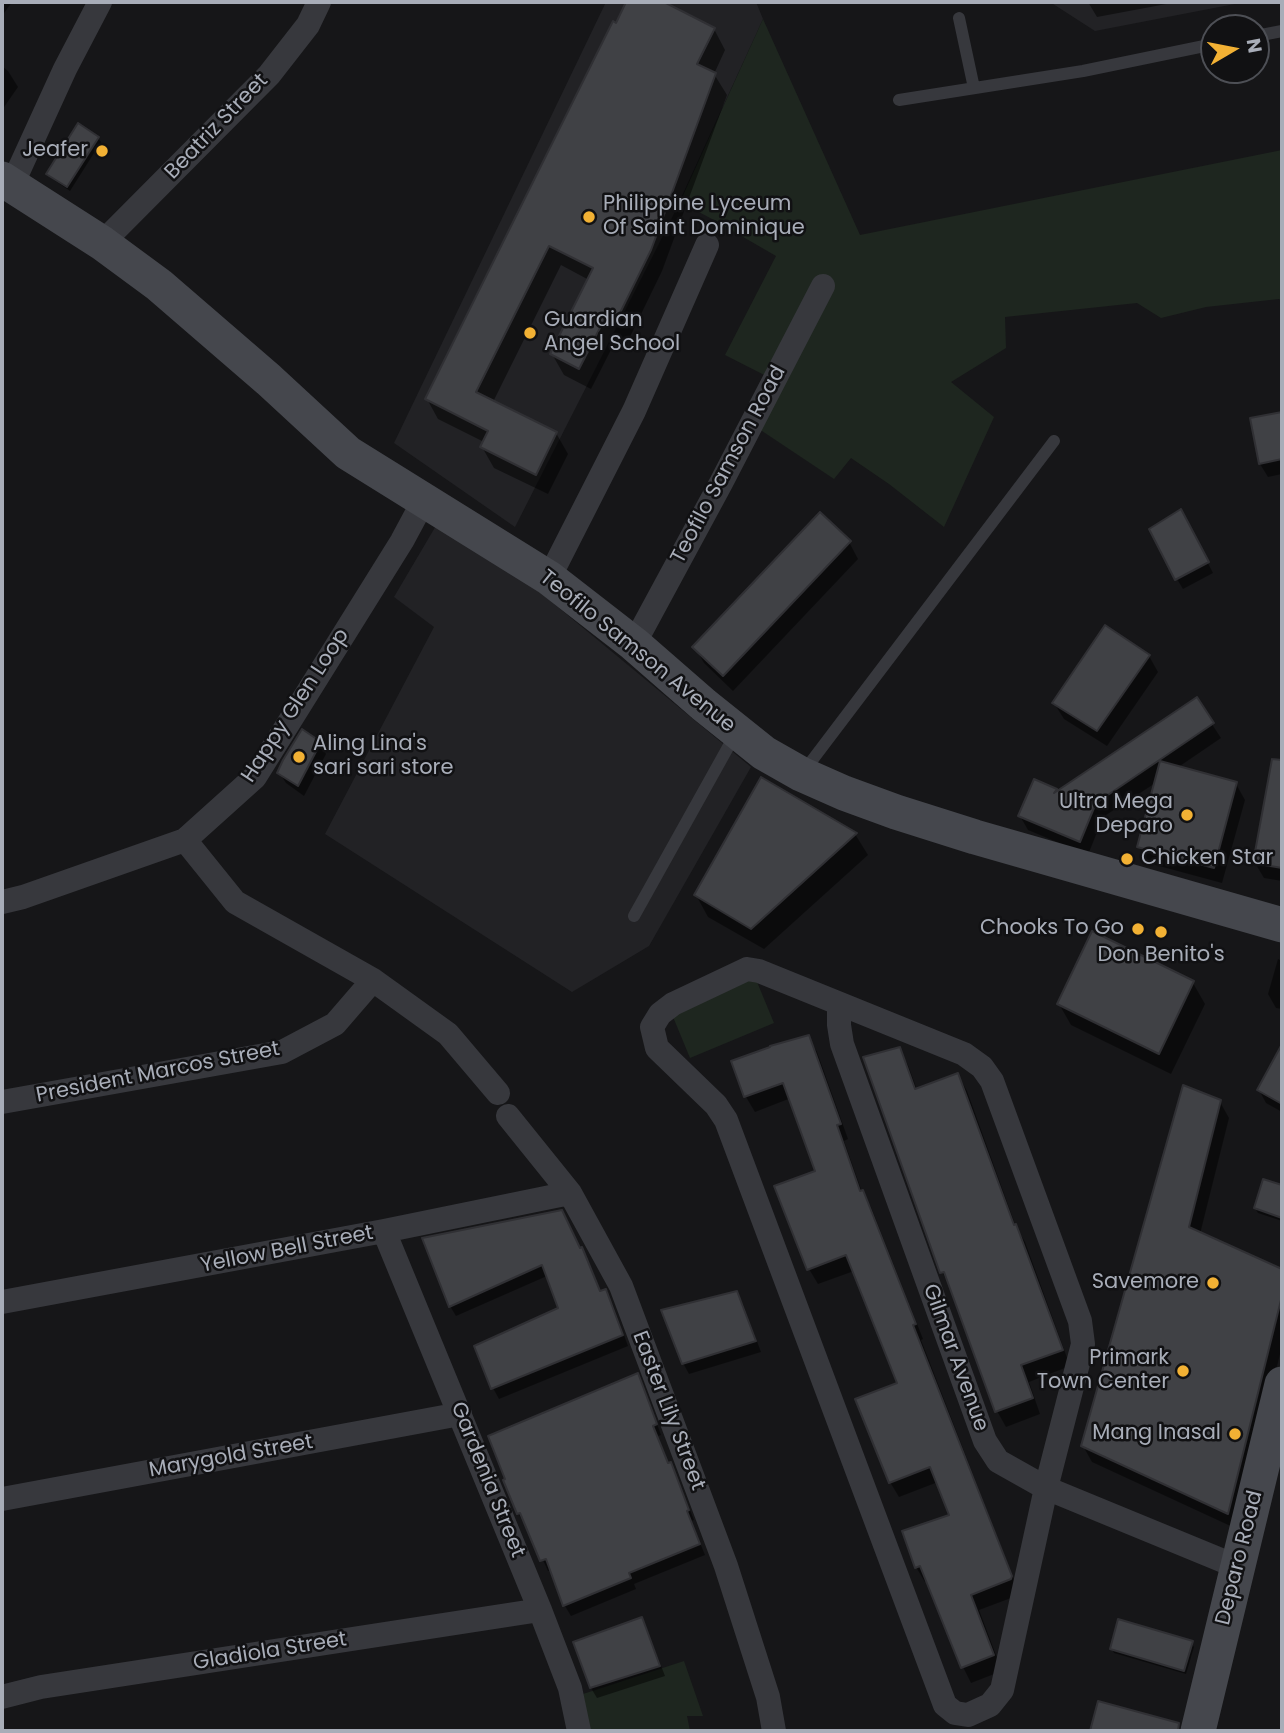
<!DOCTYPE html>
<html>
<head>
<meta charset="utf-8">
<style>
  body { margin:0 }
  #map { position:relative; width:1284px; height:1733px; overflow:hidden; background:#161618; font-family:Poppins,sans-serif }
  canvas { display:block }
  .frame { position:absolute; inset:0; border:4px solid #a8adb8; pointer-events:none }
  .north { position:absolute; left:1200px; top:14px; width:70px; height:70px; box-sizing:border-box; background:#111113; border:2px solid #4d4f55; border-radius:50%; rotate:80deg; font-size:19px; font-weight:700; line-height:28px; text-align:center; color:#a8adb8 }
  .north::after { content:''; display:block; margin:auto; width:24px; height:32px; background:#f2b134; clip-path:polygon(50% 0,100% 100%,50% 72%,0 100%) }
</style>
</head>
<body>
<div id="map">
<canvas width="1284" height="1733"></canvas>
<div class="frame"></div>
<div class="north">N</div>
</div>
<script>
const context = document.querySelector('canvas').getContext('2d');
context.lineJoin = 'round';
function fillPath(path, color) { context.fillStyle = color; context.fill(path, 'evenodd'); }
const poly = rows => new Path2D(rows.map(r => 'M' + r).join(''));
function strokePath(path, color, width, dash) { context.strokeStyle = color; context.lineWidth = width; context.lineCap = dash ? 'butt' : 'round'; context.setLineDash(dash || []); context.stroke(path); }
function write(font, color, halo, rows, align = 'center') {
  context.font = font + ' Poppins,sans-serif'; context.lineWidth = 5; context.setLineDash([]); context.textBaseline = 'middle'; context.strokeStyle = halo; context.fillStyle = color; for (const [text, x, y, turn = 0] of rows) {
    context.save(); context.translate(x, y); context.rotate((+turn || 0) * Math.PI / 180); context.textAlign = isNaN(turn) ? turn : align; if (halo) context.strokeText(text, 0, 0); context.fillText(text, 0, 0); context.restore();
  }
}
const built = poly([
  [606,2,756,2,763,19,670,222,515,527,394,443],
  [1050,2,1245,2,1095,31],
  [437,524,541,593,751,767,649,946,572,992,325,834,434,627,394,597]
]);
const green = poly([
  [763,19,860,235,1282,150,1282,301,1279,299,1206,307,1161,318,1137,303,1005,317,1006,348,951,382,994,417,944,527,889,484,851,458,834,479,756,427,780,383,725,355,776,256,712,219,680,202],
  [755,977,774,1023,690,1058,671,1012],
  [684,1661,703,1716,687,1716,690,1731,590,1731,583,1694]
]);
const shadow = poly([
  [2,2,12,2,2,16],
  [628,2,660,2,714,29,725,50,714,74,727,95,662,271,627,343,617,338,591,389,564,375,552,354,589,280,561,265,493,402,556,433,568,454,548,494,494,468,482,447,484,442,438,419,427,399],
  [1088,2,1177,2,1097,17],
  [2,66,8,71,18,87,2,110],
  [98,138,101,142,70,191,51,178,48,174],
  [1282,413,1282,474,1268,477,1260,464,1252,420],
  [1187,522,1213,573,1183,589,1177,579],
  [849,542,858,559,733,691,704,663,695,647],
  [1149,656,1158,672,1107,746,1064,719,1054,703],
  [1196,700,1221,738,1177,768,1236,784,1245,800,1222,883,1148,863,1139,847,1157,782,1103,817,1088,855,1028,830,1020,816,1056,790,1058,793],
  [320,743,326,754,304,796,286,783,279,772],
  [1271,775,1282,777,1282,881,1264,878,1255,863],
  [855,834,868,855,764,949,708,917,696,895],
  [1278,959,1282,961,1282,1009,1276,1008,1268,994],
  [1193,983,1205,1004,1171,1074,1071,1025,1059,1004],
  [808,1037,817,1052,848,1139,844,1141,862,1192,871,1207,923,1339,921,1340,1019,1593,1019,1595,979,1610,1002,1671,971,1683,963,1667,928,1581,925,1582,916,1567,951,1516,938,1482,899,1497,890,1482,899,1384,854,1271,818,1284,809,1269,817,1172,791,1098,755,1112,746,1097,733,1062],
  [1282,1047,1282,1112,1266,1103,1259,1090],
  [899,1049,908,1065,917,1090,958,1075,967,1091,1016,1227,1025,1242,1070,1366,1029,1382,1040,1414,1006,1427,997,1411,951,1288,942,1272],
  [1220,1102,1229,1118,1200,1234,1282,1271,1282,1346,1237,1529,1092,1462,1083,1446],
  [1264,1181,1282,1187,1282,1221,1258,1213,1255,1208],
  [424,1240,580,1249,600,1293,605,1291,613,1305,628,1346,499,1399,493,1388,476,1347,561,1309,547,1276,456,1316,450,1306],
  [736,1293,743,1304,761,1352,689,1374,683,1363],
  [637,1376,643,1386,661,1435,658,1436,669,1465,670,1465,676,1475,694,1520,691,1521,705,1555,634,1584,636,1589,571,1616,565,1606,551,1570,548,1571,526,1523,524,1524,518,1513],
  [641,1619,647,1630,665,1676,597,1698,591,1688,576,1643],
  [1191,1642,1194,1647,1186,1674,1114,1653,1112,1649]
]);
const building = poly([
  [626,2,664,2,715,28,697,64,716,73,651,250,615,323,605,318,579,369,550,354,593,268,549,246,476,392,557,432,536,475,480,447,488,431,425,399,613,21,616,23,626,2],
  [78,123,99,137,67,187,46,174,78,123],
  [1282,412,1282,459,1259,464,1250,418,1282,412],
  [1181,509,1209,562,1175,580,1149,529,1181,509],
  [820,512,851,541,723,676,692,647,820,512],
  [1105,625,1150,655,1097,731,1052,703,1105,625],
  [1197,697,1214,723,1096,803,1080,842,1018,816,1034,779,1057,789,1054,793,1197,697],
  [302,729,321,742,298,786,277,773,283,760,302,729],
  [1272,759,1282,760,1282,868,1253,863,1272,759],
  [1160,761,1237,782,1214,868,1137,847,1160,761],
  [761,777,857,833,751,929,694,895,761,777],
  [1092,931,1194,981,1159,1054,1057,1004,1092,931],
  [809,1035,841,1124,837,1125,860,1191,863,1190,916,1324,913,1325,1012,1576,1011,1579,971,1595,994,1655,961,1668,920,1566,915,1568,902,1531,949,1515,930,1467,889,1483,855,1399,897,1383,846,1255,807,1270,774,1186,815,1171,783,1083,744,1097,731,1061,770,1047,770,1046,809,1035],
  [1282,1044,1282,1104,1257,1090,1282,1044],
  [900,1047,915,1089,958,1073,1014,1225,1016,1224,1063,1350,1021,1365,1033,1398,995,1412,944,1272,940,1273,863,1057,900,1047],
  [1183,1085,1221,1100,1189,1227,1282,1269,1282,1296,1228,1514,1081,1446,1183,1085],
  [1263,1179,1282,1185,1282,1218,1254,1208,1263,1179],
  [562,1210,580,1248,582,1247,600,1291,606,1289,607,1292,623,1335,491,1389,474,1346,558,1308,542,1265,449,1307,422,1238,562,1210],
  [737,1291,756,1341,682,1364,661,1310,737,1291],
  [638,1373,657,1424,653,1426,668,1463,671,1462,689,1510,687,1511,700,1544,629,1573,631,1578,563,1606,546,1559,540,1561,520,1513,517,1514,503,1480,505,1479,488,1436,638,1373],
  [642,1617,660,1666,590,1688,573,1642,642,1617],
  [1118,1619,1193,1641,1184,1671,1110,1649,1118,1619],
  [1098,1701,1179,1723,1178,1731,1090,1731,1098,1701]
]);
const lane = poly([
  [959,18,974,88],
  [1256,36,1282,31],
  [899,100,1083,71,1214,44],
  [804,771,1054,441],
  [634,916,736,733]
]);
const street = poly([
  [12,185,65,69,100,2],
  [102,243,269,75,308,25,319,2],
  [549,578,634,411,707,245],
  [634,644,721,483,823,286],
  [185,840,235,902,373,980,448,1034,498,1093],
  [2,902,23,897,185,840,255,777,402,541,424,500],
  [747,969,759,971,964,1054,982,1067,992,1081,1080,1321,1083,1344,1046,1488,1002,1690,990,1705,968,1715,955,1713,945,1705,726,1120,716,1105,657,1048,652,1027,660,1014,673,1004,747,969],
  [839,1004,839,1025,842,1044,985,1441,998,1461,1046,1488,1238,1567],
  [2,1102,282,1052,335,1024,373,980],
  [508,1116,570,1193,621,1286,726,1566,768,1697,774,1731],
  [384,1231,540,1610,570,1688,579,1731],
  [2,1302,384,1231,570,1193],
  [2,1499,460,1414],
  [2,1697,41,1687,540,1610]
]);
const secondary = poly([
  [2,179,102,243,159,285,269,380,348,453,549,578,634,644,704,705,764,753,801,774,844,793,896,812,975,837,1282,925],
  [1198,1731,1282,1384]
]);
const markers = [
  [102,151,7,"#f2b134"],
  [589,217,7,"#f2b134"],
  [530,333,7,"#f2b134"],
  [299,757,7,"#f2b134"],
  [1187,815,7,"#f2b134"],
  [1127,859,7,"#f2b134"],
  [1138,929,7,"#f2b134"],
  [1161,932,7,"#f2b134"],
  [1213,1283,7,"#f2b134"],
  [1183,1371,7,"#f2b134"],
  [1235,1434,7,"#f2b134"]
];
const streetNames = [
  ["Beatriz Street",217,127,-46],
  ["Teofilo Samson Road",729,465,-62],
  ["Teofilo Samson Avenue",637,652,39],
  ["Happy Glen Loop",296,706,-57],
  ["President Marcos Street",158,1073,-11],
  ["Yellow Bell Street",287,1250,-11],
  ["Gilmar Avenue",955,1358,70],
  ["Easter Lily Street",668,1411,69],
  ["Marygold Street",231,1457,-10],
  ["Gardenia Street",487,1480,68],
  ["Deparo Road",1240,1558,-76],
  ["Gladiola Street",270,1652,-9]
];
const poiNames = [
  ["Jeafer",88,151],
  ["Philippine Lyceum",603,205,"left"],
  ["Of Saint Dominique",603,229,"left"],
  ["Guardian",544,321,"left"],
  ["Angel School",544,345,"left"],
  ["Aling Lina's",313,745,"left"],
  ["sari sari store",313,769,"left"],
  ["Ultra Mega",1173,803],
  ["Deparo",1173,827],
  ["Chicken Star",1141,859,"left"],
  ["Chooks To Go",1124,929],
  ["Don Benito's",1161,956,"center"],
  ["Savemore",1199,1283],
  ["Primark",1169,1359],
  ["Town Center",1169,1383],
  ["Mang Inasal",1221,1434]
];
fillPath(built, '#222225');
fillPath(green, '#1e261f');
fillPath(shadow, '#0007');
fillPath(building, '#404145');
strokePath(building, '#303034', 2);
strokePath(lane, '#37383d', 12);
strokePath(street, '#37383d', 24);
strokePath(secondary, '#45474d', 35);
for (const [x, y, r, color] of markers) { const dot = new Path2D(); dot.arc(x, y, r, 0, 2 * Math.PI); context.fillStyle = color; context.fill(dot); strokePath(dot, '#111113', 2.5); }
write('21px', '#a8adb8', '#111113', streetNames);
write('21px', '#a8adb8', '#111113', poiNames, 'right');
</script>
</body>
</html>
